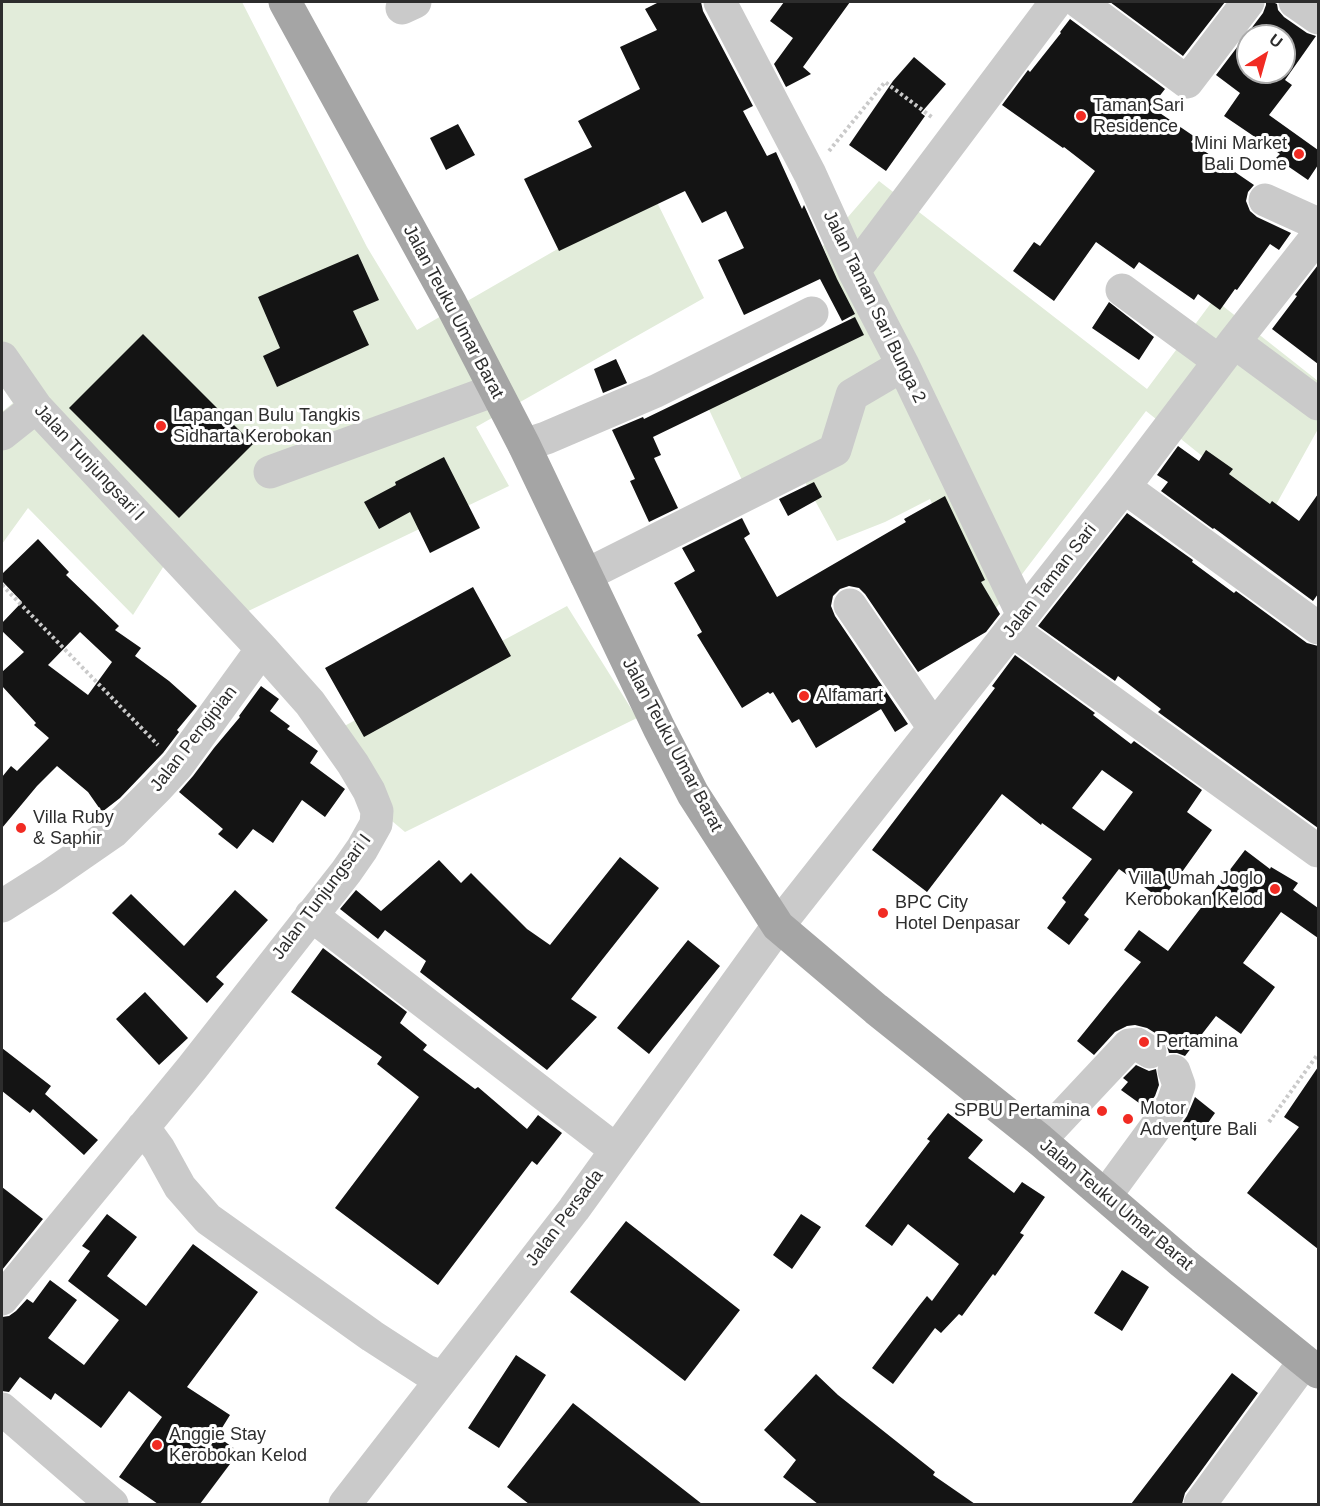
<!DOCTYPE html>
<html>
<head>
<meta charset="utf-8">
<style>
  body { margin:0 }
  #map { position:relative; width:1320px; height:1506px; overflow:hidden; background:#fff; font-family:Arial,sans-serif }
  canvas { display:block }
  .frame { position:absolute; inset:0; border:3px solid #2d2d2d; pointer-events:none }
  .north { position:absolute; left:1236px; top:24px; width:60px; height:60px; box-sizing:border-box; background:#fff; border:2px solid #ababab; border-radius:50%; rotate:37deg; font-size:16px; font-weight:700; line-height:24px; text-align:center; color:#2d2d2d }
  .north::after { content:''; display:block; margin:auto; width:21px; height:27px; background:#f12b23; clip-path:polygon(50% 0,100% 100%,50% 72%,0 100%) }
</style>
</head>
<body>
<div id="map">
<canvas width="1320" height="1506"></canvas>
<div class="frame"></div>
<div class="north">U</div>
</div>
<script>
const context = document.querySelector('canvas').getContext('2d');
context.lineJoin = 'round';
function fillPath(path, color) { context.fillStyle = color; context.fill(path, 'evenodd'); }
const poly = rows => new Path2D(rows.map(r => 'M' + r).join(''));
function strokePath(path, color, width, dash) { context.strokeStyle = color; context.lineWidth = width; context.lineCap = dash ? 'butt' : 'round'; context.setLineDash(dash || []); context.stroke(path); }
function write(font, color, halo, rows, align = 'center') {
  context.font = font + ' Arial,sans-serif'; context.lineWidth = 6; context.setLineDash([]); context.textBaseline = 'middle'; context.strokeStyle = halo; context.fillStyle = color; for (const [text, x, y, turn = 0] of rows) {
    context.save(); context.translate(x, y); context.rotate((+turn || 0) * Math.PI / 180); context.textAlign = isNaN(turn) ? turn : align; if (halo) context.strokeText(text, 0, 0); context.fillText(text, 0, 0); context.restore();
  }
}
const green = poly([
  [2,2,242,2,367,247,417,330,653,194,704,298,476,427,509,486,240,615,177,545,133,615,28,508,2,544,2,412,13,403,2,387],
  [879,181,1147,389,1214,299,1318,381,1318,429,1272,512,1146,411,1097,476,984,624,930,499,885,522,837,541,793,460,742,480,704,399,856,330,823,246],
  [567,606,637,718,405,832,367,800,324,737]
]);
const building = poly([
  [659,2,701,2,703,11,753,106,743,111,767,156,776,152,802,209,804,205,837,279,855,314,842,321,820,279,744,315,718,260,744,248,726,211,702,223,685,191,559,251,524,179,592,147,578,121,640,89,620,47,657,30,645,9],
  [784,2,850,2,803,67,811,74,786,87,774,64,793,38,770,21],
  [1110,2,1225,2,1183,56],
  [1266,2,1273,2,1277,4,1278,10,1284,17,1307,33,1316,36,1285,80,1292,85,1269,115,1318,150,1318,165,1308,180,1276,158,1280,154,1224,116,1240,93,1216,75,1263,13,1266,5],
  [1248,36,1284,36,1284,72,1248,72],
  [1070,19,1165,89,1151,107,1195,137,1191,142,1254,185,1248,192,1246,201,1250,211,1257,217,1291,233,1279,250,1270,244,1237,290,1235,289,1220,310,1198,294,1194,300,1139,262,1134,269,1096,242,1054,301,1013,271,1034,242,1040,246,1095,171,1064,147,1063,148,1002,105,1028,70,1030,72,1061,33,1060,32],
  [914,57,946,84,921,113,925,116,886,171,849,145,893,81],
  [458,124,475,155,446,170,430,138],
  [358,254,379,300,353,311,369,345,277,387,263,356,280,348,258,297],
  [1318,265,1318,364,1272,329,1297,296,1295,295],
  [1109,302,1154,337,1139,360,1092,328],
  [855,317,864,335,653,437,661,455,654,458,678,508,649,522,630,481,635,479,612,430,643,417,644,419],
  [143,334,253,444,179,518,69,408],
  [616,359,627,383,603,393,594,369],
  [1178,446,1199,461,1206,450,1233,469,1229,474,1270,504,1272,501,1299,521,1318,494,1318,594,1313,601,1214,528,1213,529,1161,491,1168,482,1157,475],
  [444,457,480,528,430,553,410,512,379,529,364,502,396,485,395,482],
  [814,482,822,497,788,516,779,499],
  [945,496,985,580,981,582,1000,614,986,632,918,672,865,594,859,588,849,586,840,589,833,596,831,606,835,616,908,724,895,732,881,709,816,748,799,719,792,723,773,692,770,694,768,692,742,708,697,635,702,632,674,583,695,571,682,548,742,518,750,534,744,538,777,597,906,522,904,519],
  [1127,513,1193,560,1192,562,1234,593,1236,591,1307,643,1318,646,1318,828,1158,712,1161,709,1118,676,1115,681,1038,626],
  [38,539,69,572,66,575,119,626,115,630,141,648,135,656,169,681,197,706,177,730,179,732,163,753,120,798,102,812,88,792,57,766,37,786,2,828,2,777,11,766,17,771,49,738,34,725,36,723,2,686,2,672,24,652,2,631,2,623,22,602,2,581,2,574],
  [80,632,112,662,88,695,48,665],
  [473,587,511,656,364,737,325,668],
  [1015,655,1095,713,1093,715,1131,744,1134,741,1202,790,1187,812,1212,830,1162,900,1119,869,1084,915,1089,919,1069,945,1047,928,1066,902,1062,898,1092,859,1042,823,1041,825,1002,794,927,892,872,850,995,688,992,686],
  [1102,770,1133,792,1104,831,1072,808],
  [261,686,279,699,270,711,290,726,287,729,318,751,310,763,345,789,325,817,302,800,273,843,253,829,237,849,218,834,223,829,179,792,193,776,214,748,240,717,239,716],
  [1245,850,1270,869,1271,867,1298,883,1293,890,1318,908,1318,938,1281,912,1243,963,1275,987,1241,1034,1216,1016,1185,1056,1177,1053,1169,1053,1166,1043,1160,1036,1147,1028,1135,1025,1127,1026,1115,1032,1094,1055,1077,1041,1141,962,1124,950,1139,930,1168,951],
  [620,857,659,888,571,999,597,1017,547,1070,420,972,426,961,385,930,378,939,340,909,356,890,381,911,439,860,461,883,471,873,527,929,550,945],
  [235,890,268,920,216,977,224,984,207,1003,112,913,131,894,184,946],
  [688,940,720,966,649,1054,617,1028],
  [323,948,407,1012,400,1023,427,1045,423,1050,475,1089,478,1087,527,1129,538,1115,562,1133,537,1165,532,1161,438,1285,335,1208,419,1097,377,1064,382,1057,291,992],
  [145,992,188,1038,159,1065,116,1019],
  [2,1048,51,1086,45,1094,98,1140,84,1155,33,1109,30,1113,2,1091],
  [1136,1065,1149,1071,1156,1069,1159,1085,1155,1096,1146,1108,1121,1090,1128,1082,1123,1078],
  [1318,1067,1318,1249,1247,1193,1299,1127,1284,1117],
  [1195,1097,1215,1113,1195,1141,1178,1129,1187,1116],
  [948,1113,983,1140,968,1158,1014,1193,1022,1182,1045,1197,1020,1233,1024,1235,995,1276,993,1274,962,1316,959,1314,941,1333,935,1328,893,1384,872,1368,919,1306,927,1296,932,1301,959,1264,908,1224,892,1246,865,1226,930,1141,927,1139],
  [2,1187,43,1219,2,1270],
  [107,1214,137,1237,107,1276,146,1306,193,1244,258,1292,187,1387,230,1415,217,1436,239,1452,200,1504,158,1504,119,1477,162,1417,129,1391,101,1428,55,1393,51,1400,20,1377,9,1392,2,1391,2,1317,9,1316,16,1311,27,1299,33,1303,50,1280,77,1300,48,1338,84,1365,119,1320,68,1281,90,1251,82,1246],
  [801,1214,821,1227,792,1269,773,1255],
  [626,1221,740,1310,685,1381,570,1292],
  [1122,1270,1149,1287,1122,1331,1094,1313],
  [516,1355,546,1375,499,1448,468,1428],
  [1232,1373,1258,1393,1185,1493,1182,1504,1131,1504],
  [816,1374,838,1395,935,1472,933,1475,975,1504,818,1504,783,1477,796,1460,764,1430],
  [573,1403,702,1504,529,1504,507,1487]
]);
const path = poly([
  [829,151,885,82,933,118],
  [2,585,158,745],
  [1269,1122,1318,1054]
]);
const minor = poly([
  [720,2,810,174,854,271,903,365,1023,615],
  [1079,2,1187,82,1248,2],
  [1295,2,1318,18],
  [402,8,415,2],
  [1265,200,1318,224],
  [854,271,1056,2],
  [1122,290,1219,361],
  [1234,342,1318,404],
  [2,358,36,407,262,649,310,703,353,764,369,791,377,811,376,824,362,849,346,872,192,1068,2,1299],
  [2,434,36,407],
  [524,445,546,438,656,391,812,313],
  [270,472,495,390],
  [1124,487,1318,628],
  [586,575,835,450,852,395,903,365],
  [850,605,934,728],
  [1012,630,1318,851],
  [2,906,48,877,113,832,157,788,178,765,262,649],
  [311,915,616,1150],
  [143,1127,159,1149,180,1187,208,1219,372,1336,426,1371,443,1377],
  [1040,1140,1129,1045,1137,1044,1150,1052],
  [1106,1195,1172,1105,1179,1085,1174,1071],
  [2,1409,112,1504],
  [345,1504,574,1209,778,926,1124,487,1234,342,1318,235],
  [1200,1504,1304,1362]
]);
const major = poly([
  [285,2,451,304,524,445,659,728,693,794,778,926,876,1009,1040,1140,1182,1262,1318,1372]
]);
const markers = [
  [1081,116,6,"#f12b23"],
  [1299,154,6,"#f12b23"],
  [161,426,6,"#f12b23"],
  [804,696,6,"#f12b23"],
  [21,828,6,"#f12b23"],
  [1275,889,6,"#f12b23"],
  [883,913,6,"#f12b23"],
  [1144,1042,6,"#f12b23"],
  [1102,1111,6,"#f12b23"],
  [1128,1119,6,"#f12b23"],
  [157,1445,6,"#f12b23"]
];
const poiNames = [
  ["Taman Sari",1093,106],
  ["Residence",1093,127],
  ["Mini Market",1287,144,"right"],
  ["Bali Dome",1287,165,"right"],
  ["Lapangan Bulu Tangkis",173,416],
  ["Sidharta Kerobokan",173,437],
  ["Alfamart",816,696],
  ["Villa Ruby",33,818],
  ["& Saphir",33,839],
  ["Villa Umah Joglo",1263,879,"right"],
  ["Kerobokan Kelod",1263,900,"right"],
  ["BPC City",895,903],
  ["Hotel Denpasar",895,924],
  ["Pertamina",1156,1042],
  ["Motor",1140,1109],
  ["Adventure Bali",1140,1130],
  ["SPBU Pertamina",1090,1111,"right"],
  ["Anggie Stay",169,1435],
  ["Kerobokan Kelod",169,1456]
];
const streetNames = [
  ["Jalan Taman Sari Bunga 2",874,307,64],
  ["Jalan Teuku Umar Barat",453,312,62],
  ["Jalan Tunjungsari I",89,463,47],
  ["Jalan Taman Sari",1050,581,-52],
  ["Jalan Pengipian",194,739,-52],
  ["Jalan Teuku Umar Barat",672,745,62],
  ["Jalan Tunjungsari I",322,897,-53],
  ["Jalan Teuku Umar Barat",1116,1205,40],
  ["Jalan Persada",565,1218,-53]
];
fillPath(green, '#e2ecda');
fillPath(building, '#141414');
strokePath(path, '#cacaca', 4, [3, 3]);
strokePath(minor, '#cacaca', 33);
strokePath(major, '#a5a5a5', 33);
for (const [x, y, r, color] of markers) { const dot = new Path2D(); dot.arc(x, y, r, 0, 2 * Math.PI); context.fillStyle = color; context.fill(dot); strokePath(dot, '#fff', 2); }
write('18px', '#2d2d2d', '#fff', poiNames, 'left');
write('18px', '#2d2d2d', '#fff', streetNames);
</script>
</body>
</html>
